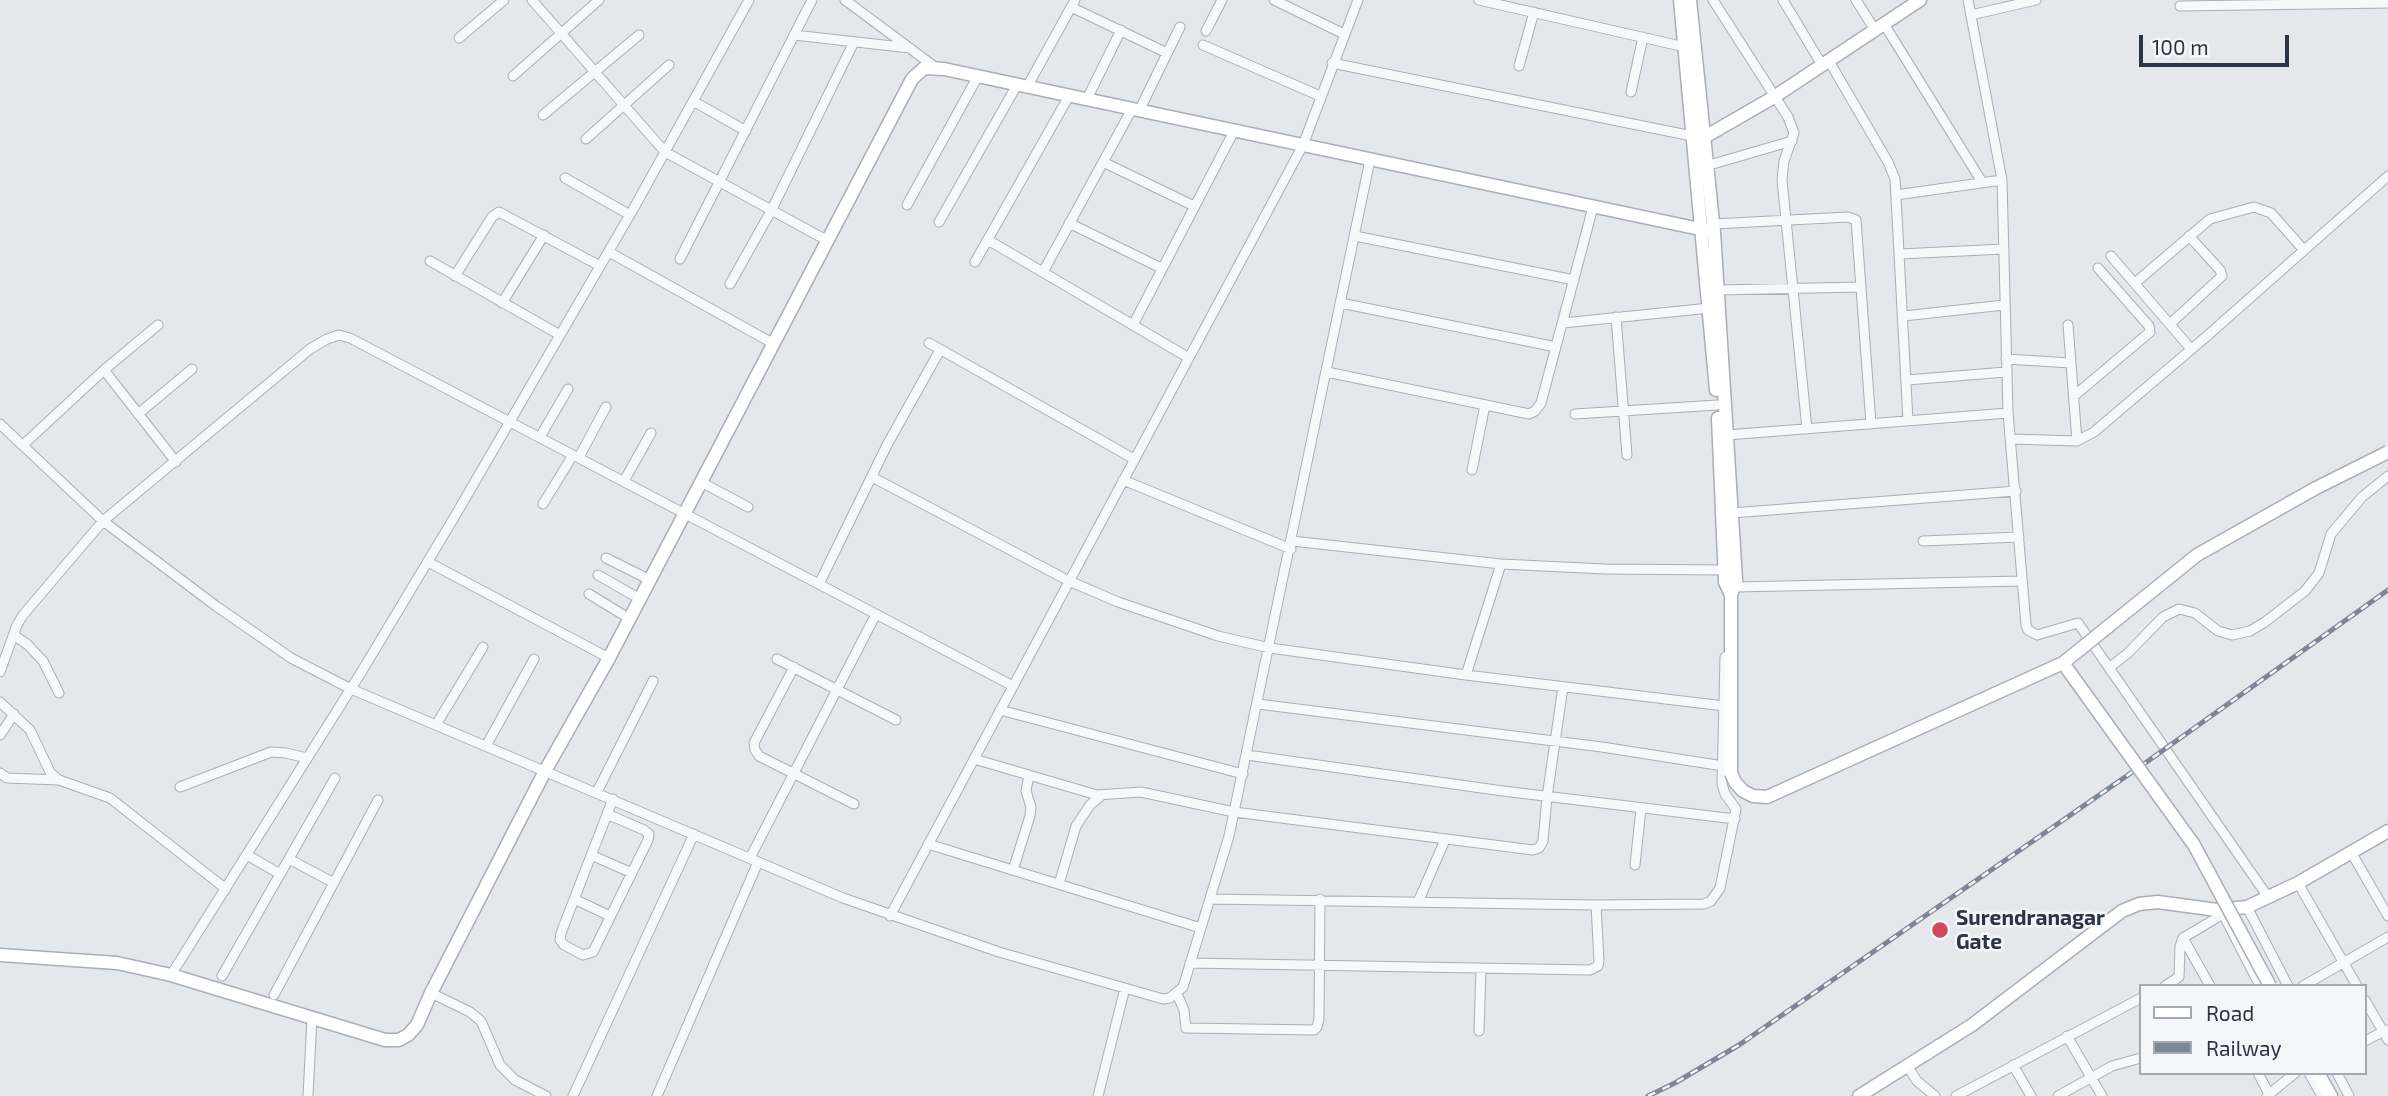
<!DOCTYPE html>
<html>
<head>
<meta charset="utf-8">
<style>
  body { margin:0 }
  #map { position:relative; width:2388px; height:1096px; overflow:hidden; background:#e4e7ec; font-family:"Exo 2",sans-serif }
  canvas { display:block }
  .legend { position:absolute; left:2139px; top:984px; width:228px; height:91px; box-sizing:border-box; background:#f4f6f9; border:2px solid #a4a8b1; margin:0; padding:9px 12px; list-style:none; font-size:21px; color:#2b3445 }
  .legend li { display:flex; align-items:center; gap:14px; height:35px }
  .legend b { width:35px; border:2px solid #a4a8b1 }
  .scale { position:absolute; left:2139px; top:35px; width:150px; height:32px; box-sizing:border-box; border:4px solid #2b3445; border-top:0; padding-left:9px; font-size:21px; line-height:24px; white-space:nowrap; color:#2b3445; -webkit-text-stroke:5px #f4f6f9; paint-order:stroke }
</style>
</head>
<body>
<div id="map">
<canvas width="2388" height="1096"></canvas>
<ul class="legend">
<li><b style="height:9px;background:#fff"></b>Road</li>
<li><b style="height:9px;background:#7d8696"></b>Railway</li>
</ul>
<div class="scale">100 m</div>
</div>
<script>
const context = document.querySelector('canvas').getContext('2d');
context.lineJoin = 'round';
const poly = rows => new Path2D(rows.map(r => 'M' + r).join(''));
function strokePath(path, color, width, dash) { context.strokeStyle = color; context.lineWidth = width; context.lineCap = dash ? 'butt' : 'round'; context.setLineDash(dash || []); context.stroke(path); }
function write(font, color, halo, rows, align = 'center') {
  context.font = font + ' "Exo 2",sans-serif'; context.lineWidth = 5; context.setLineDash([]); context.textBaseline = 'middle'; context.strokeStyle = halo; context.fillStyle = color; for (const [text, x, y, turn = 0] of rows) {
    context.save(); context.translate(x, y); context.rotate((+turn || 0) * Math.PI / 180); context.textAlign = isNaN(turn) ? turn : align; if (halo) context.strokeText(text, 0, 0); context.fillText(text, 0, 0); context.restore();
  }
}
const street = poly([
  [532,0,665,152,828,241],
  [845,0,935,67],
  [1274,0,1344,34],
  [1479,0,1685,47],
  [1713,0,1788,117,1794,133,1784,161,1782,180,1807,429],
  [1783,0,1822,65],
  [1856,0,1875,30],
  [1968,0,2002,180,2008,413,2026,625,2028,630,2037,635,2078,623,2268,897],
  [2180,6,2388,3],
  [1071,7,1167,53],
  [1971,15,2036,0],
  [1884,24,1982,182],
  [1206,31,1222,0],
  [794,35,910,48],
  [459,38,504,0],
  [1203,45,1320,96],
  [1829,61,1888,162,1895,179,1908,421],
  [1332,63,1697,137],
  [1519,66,1534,12],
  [513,76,599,0],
  [1027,87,1075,0],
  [1631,92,1643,37],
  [1087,99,1121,30],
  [693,101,746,131],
  [1139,111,1180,27],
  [543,115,639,35],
  [586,139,669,65],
  [1103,162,1194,206],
  [1706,166,1792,141],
  [565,178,630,215],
  [1896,195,2002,180],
  [907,205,978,76],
  [939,222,1017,85],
  [1069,223,1161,268],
  [1713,224,1848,217,1856,220,1871,424],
  [1355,236,1574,280],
  [988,240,1189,358],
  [609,252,774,344],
  [1900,254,2004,249],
  [2111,256,2191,349],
  [680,259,812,0],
  [430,261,560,335],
  [975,262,1069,96],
  [1043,272,1132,109],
  [455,276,492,217,499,212,600,266],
  [2135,283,2210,219,2254,207,2271,213,2303,249],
  [730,284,771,211,854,42],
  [1718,290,1861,287],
  [502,303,544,235],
  [1341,303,1556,347],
  [1904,316,2004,305],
  [1616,317,1627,455],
  [1563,323,1710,308],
  [2170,324,2222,276,2220,270,2189,236],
  [1133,325,1234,131],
  [2068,325,2077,441],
  [929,343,1134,459],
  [2006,359,2071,363],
  [104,370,176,462],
  [1327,372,1529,414,1535,411,1541,403,1593,207],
  [1907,380,2006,372],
  [2074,396,2150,332,2149,326,2098,268],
  [138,414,192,369],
  [1575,414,1717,405],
  [0,424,103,521,216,606,291,658,351,689,843,898,999,952,1163,999,1170,998,1183,987,1229,836,1370,160],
  [1727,435,2008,413],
  [540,437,568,389],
  [2010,439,2077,441,2094,432,2207,336,2388,176],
  [23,445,104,370,158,325],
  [579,457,606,407],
  [1472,470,1485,405],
  [872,477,1069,581,1118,602,1218,636,1270,648,1466,675,1724,706],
  [1123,480,1291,549],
  [624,481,651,433],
  [701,482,748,507],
  [543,504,573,455],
  [1732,513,2016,491],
  [1292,541,1501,564,1605,569,1724,570],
  [1923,541,2019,537],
  [606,558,650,580],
  [428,562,609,658],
  [598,575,640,599],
  [819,584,887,445,940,350],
  [1735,587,2022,581],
  [589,594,630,619],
  [14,635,28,645,43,661,59,693],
  [777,659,896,720],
  [794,667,754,743,755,750,759,756,854,804],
  [2109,668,2128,653,2163,617,2179,609,2195,613,2218,631,2232,635,2250,631,2265,622,2305,591,2319,573,2331,534,2362,497,2388,476],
  [0,672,17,625,23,615,103,521,310,349,327,339,339,335,350,338,1013,686],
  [1466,675,1501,564],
  [0,702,30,730,50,772,59,780,110,798,226,889],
  [1258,704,1602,747,1723,766],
  [1000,710,1243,774],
  [436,725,483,647],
  [0,735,14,714],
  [486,746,534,659],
  [1247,755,1503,791,1735,819],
  [974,759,1097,795,1141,792,1234,812,1533,850,1539,848,1543,841,1547,797,1563,687],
  [0,773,7,778,59,780],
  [180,787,271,752,286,753,307,758],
  [597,792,653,681],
  [607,814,644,830,649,834,648,840,593,952,583,955,564,945,560,940,561,933,613,799],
  [928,844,1201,928],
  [2351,852,2388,916],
  [247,855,280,874],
  [591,855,632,873],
  [750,858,876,614],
  [289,859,334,883],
  [1635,865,1641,808],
  [1013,870,1030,816,1031,807,1026,791,1029,775],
  [2298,883,2357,986],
  [1059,884,1076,826,1090,805,1102,795],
  [574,899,610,916],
  [1211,899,1596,905,1704,904,1711,901,1720,888,1736,809,1725,794,1722,784,1725,657],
  [1418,902,1445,840],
  [2247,907,2288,986],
  [2221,910,2260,986],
  [890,916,1303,145,1358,0],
  [2183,938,2210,986],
  [1190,963,1590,970,1598,966,1599,961,1596,905],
  [171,975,362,671,455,516,635,206,749,0],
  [222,976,335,778],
  [2165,986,2179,977,2180,946,2183,938,2223,914],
  [2303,986,2388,937],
  [431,993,470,1012,481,1021,500,1065,515,1080,546,1096],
  [1177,994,1184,1010,1186,1028,1314,1030,1317,1027,1319,1019,1320,899],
  [274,995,378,800],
  [2365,1000,2388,1040],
  [1479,1031,1481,969],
  [2067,1036,2102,1096],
  [2365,1041,2386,1030],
  [2013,1065,2031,1096],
  [1907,1066,1917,1081,1935,1096],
  [2258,1073,2269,1094],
  [2309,1073,2322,1096],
  [2337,1073,2349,1096],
  [308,1096,312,1018],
  [573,1096,694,834],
  [657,1096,758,862],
  [1098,1096,1125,988],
  [1956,1096,2141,998],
  [2058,1096,2112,1066,2141,1058],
  [2267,1096,2295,1073]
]);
const secondary = poly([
  [1680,0,1716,390],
  [1690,0,1714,232,1736,580,1731,595,1731,773],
  [1703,138,1774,97,1920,0],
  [1718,418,1725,582,1731,595],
  [0,955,117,963,171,975,385,1040,399,1040,408,1035,417,1025,431,993,545,771,609,658,912,79,924,68,944,69,1714,232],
  [2318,1073,2331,1096],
  [1859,1096,1972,1025,2122,911,2139,904,2158,902,2217,910,2247,907,2298,883,2388,831]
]);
const rail = poly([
  [1648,1096,1675,1083,1739,1045,2141,766,2388,590]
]);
const secondaryBridge = poly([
  [2063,663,2197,555,2316,488,2388,452],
  [1731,773,1735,782,1743,791,1753,796,1767,797,2063,663,2194,845,2270,986]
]);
const markers = [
  [1940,930,9,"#d1495b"]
];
const poiNames = [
  ["Surendranagar",1956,918],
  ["Gate",1956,942]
];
strokePath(street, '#a9aeb7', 11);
strokePath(secondary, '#a9aeb7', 15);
strokePath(street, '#f7f8fa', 9);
strokePath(secondary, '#fff', 12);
strokePath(rail, '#7d8696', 5);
strokePath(rail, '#f4f6f9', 2.5, [8]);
strokePath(secondaryBridge, '#a9aeb7', 15, []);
strokePath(secondaryBridge, '#fff', 12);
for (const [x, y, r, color] of markers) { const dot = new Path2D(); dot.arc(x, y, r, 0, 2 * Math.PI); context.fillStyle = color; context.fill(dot); strokePath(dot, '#f4f6f9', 2.5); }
write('bold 21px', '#2b3445', '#f4f6f9', poiNames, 'left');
</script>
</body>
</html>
